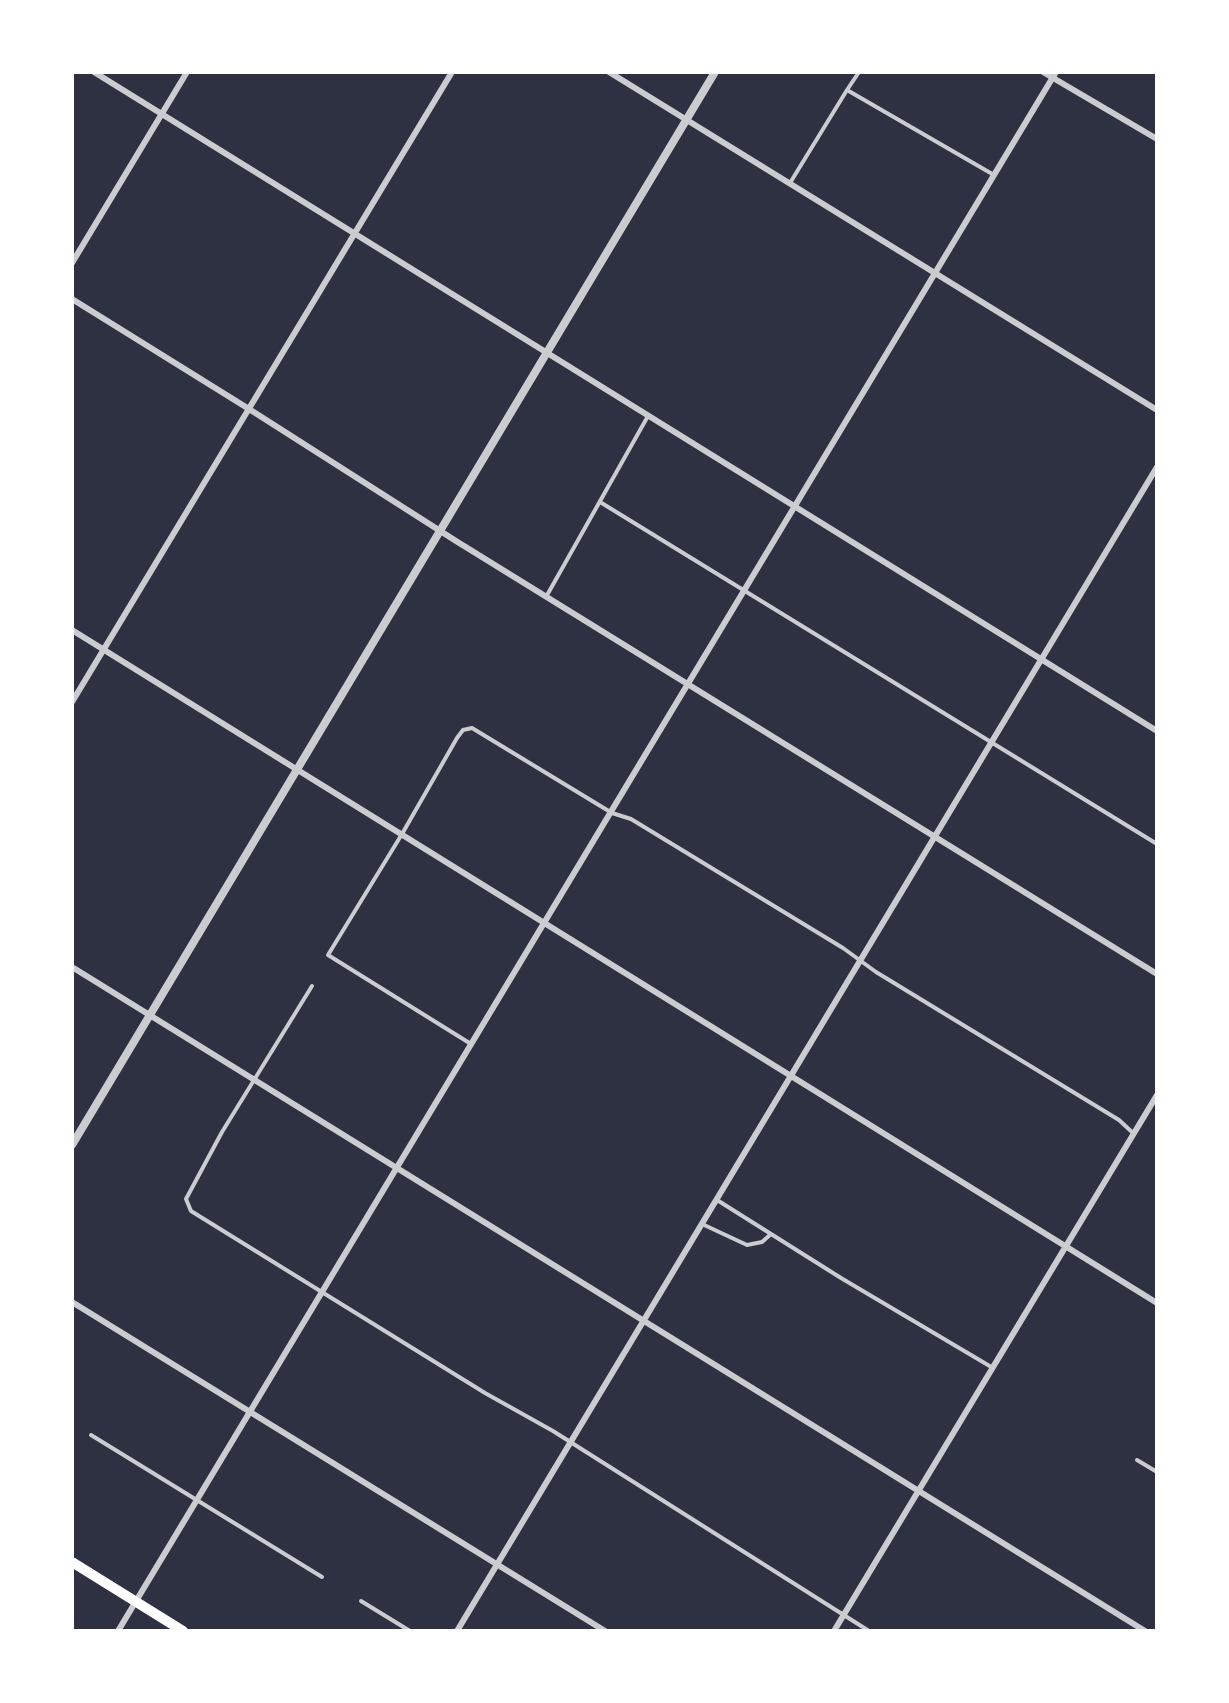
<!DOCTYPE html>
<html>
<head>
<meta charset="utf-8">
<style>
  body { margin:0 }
  #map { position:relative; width:1229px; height:1703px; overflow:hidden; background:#2d3142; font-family:"Roboto Condensed",sans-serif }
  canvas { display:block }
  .frame { position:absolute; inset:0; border:74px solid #fff; pointer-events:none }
</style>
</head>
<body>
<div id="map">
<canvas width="1229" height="1703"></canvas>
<div class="frame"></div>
</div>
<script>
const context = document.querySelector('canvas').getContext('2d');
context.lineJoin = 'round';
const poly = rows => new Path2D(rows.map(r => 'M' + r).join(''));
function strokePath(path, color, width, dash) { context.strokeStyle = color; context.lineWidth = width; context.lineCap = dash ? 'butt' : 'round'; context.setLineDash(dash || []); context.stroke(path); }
const service = poly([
  [847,90,859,72],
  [790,183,847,90,994,175],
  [600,502,1157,844],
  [546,597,648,416],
  [312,986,222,1132,186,1199,191,1211,485,1393,553,1431,869,1631],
  [471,1044,328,955,402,834,457,738,463,730,472,728,612,813,631,819,843,948,876,972,1119,1120,1133,1133],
  [717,1200,841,1278,993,1368],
  [702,1224,747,1245,762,1242,771,1234],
  [91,1435,322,1577],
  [1137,1460,1157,1472],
  [361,1601,410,1631]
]);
const minor = poly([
  [94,72,1157,731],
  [609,72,1157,410],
  [1043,72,1157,139],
  [72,263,187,72],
  [72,299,249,409,456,541,1157,974],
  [72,630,1157,1303],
  [72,702,452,72],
  [72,967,1145,1631],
  [72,1302,605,1631],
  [118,1631,1056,72],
  [457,1631,1157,467],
  [834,1631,1157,1095]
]);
const tertiary = poly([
  [72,1145,715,72]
]);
const primary = poly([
  [72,1562,183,1631]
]);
strokePath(service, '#caccd0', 4);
strokePath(minor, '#caccd0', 6);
strokePath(tertiary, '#caccd0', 8);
strokePath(primary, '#fff', 10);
</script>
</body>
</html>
